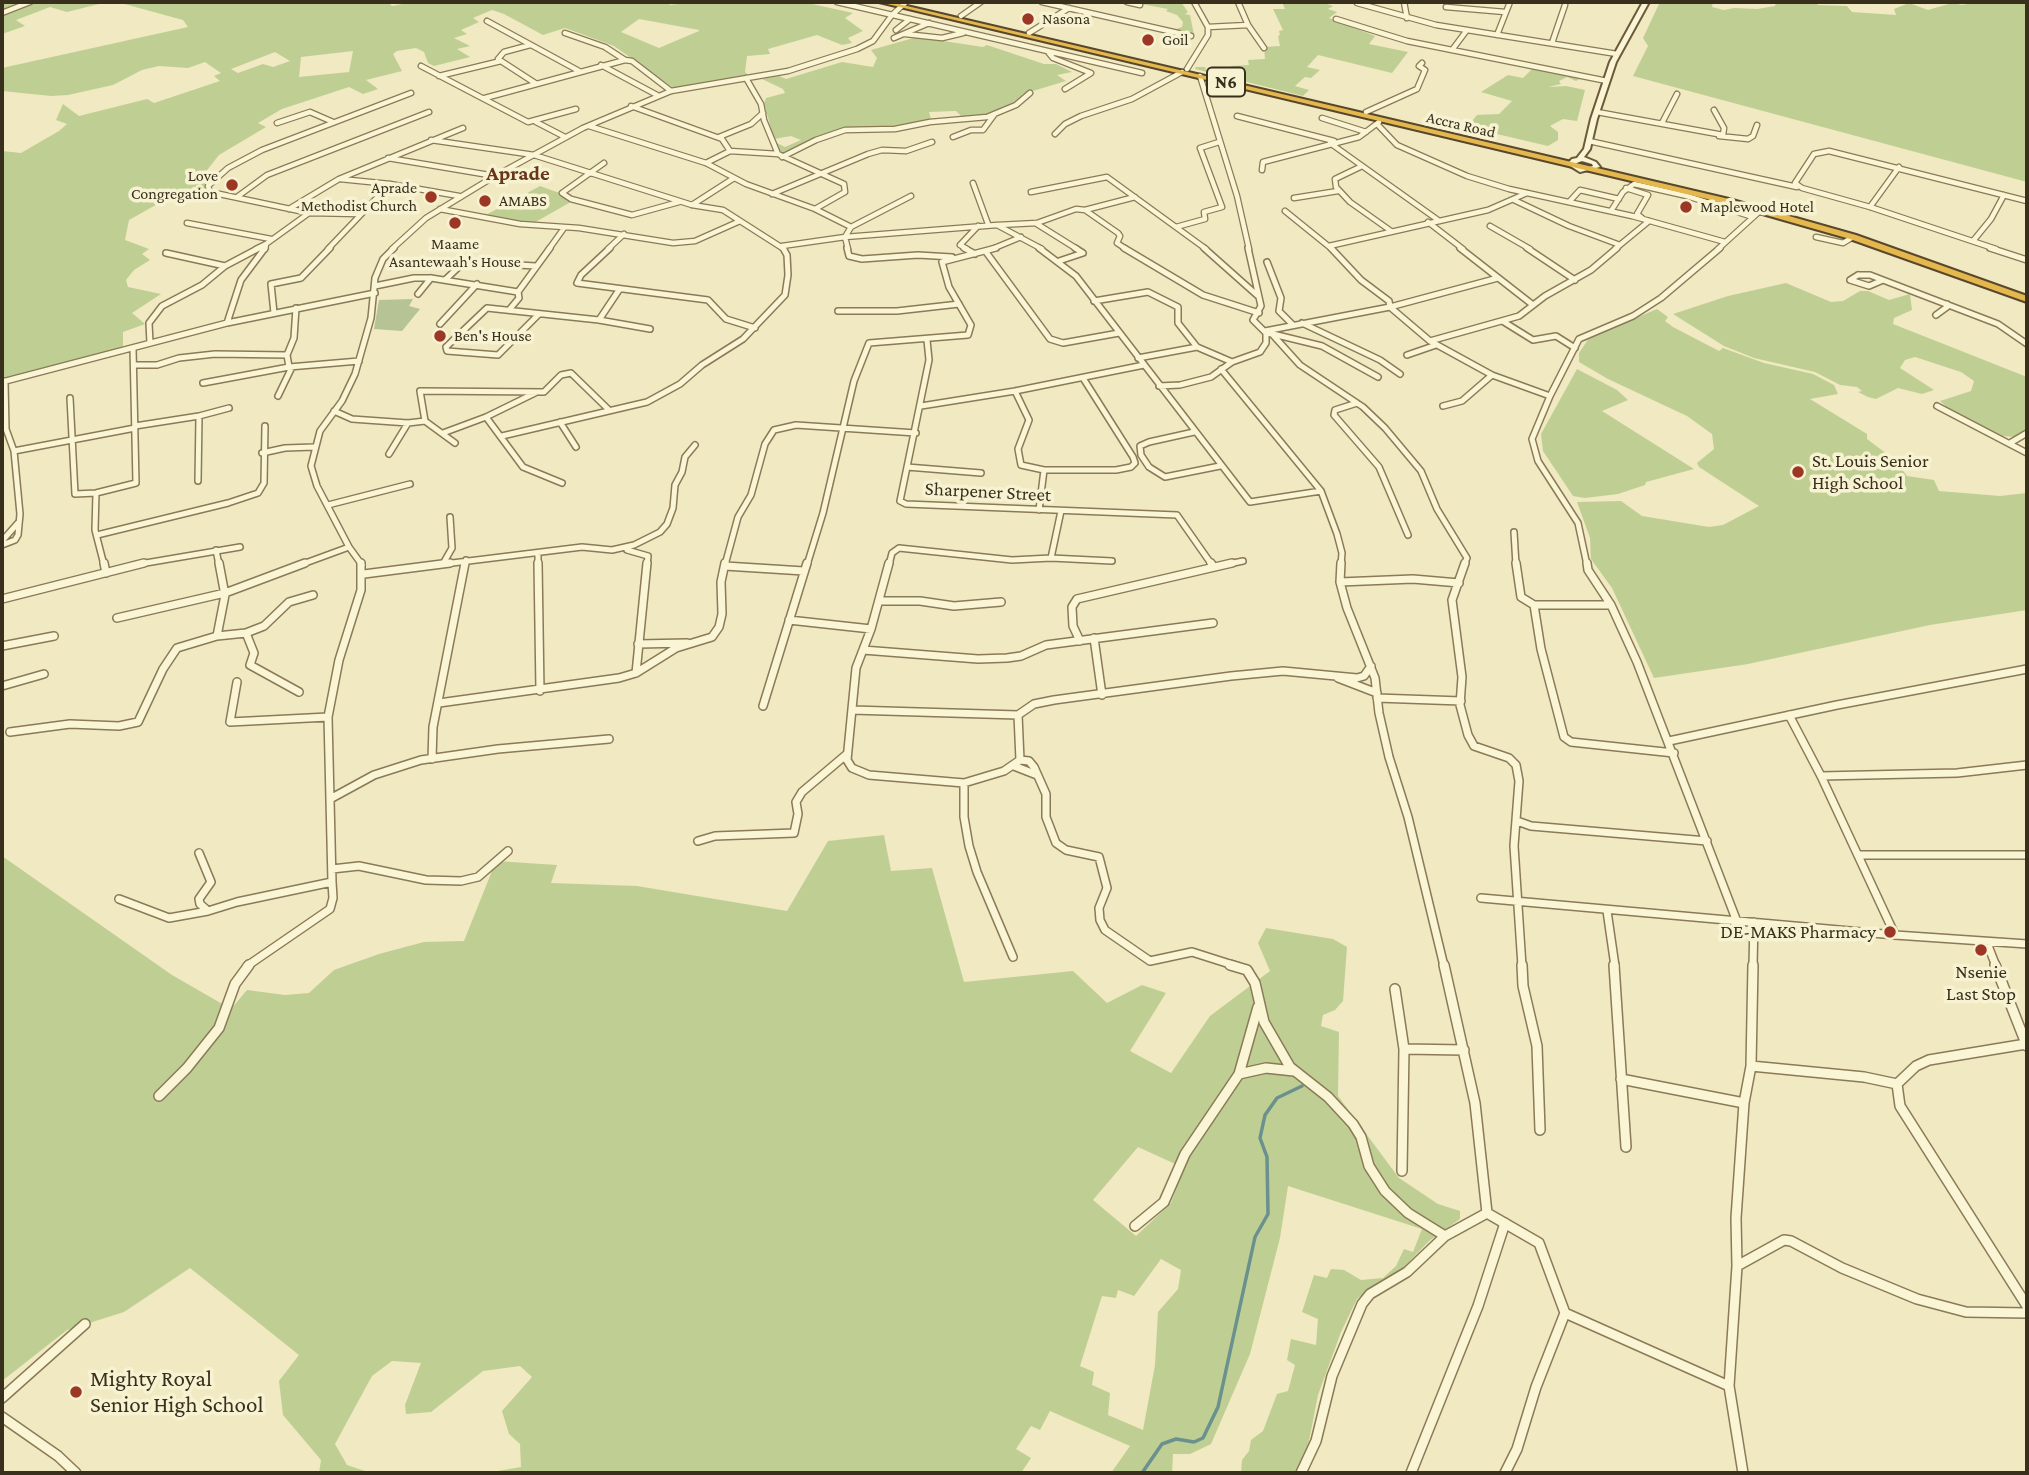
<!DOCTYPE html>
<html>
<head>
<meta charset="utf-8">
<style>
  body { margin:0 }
  #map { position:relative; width:2029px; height:1475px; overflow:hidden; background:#f0e9c1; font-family:"Crimson Pro",serif }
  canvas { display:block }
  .frame { position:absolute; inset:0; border:4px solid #392f1d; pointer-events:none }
</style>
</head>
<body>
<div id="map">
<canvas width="2029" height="1475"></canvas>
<div class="frame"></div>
</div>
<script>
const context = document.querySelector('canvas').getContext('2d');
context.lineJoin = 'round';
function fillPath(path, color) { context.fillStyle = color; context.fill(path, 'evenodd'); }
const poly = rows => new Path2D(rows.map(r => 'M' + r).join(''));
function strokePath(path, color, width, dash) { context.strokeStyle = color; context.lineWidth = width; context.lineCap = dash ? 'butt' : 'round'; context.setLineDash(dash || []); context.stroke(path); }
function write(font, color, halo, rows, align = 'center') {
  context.font = font + ' "Crimson Pro",serif'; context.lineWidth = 7; context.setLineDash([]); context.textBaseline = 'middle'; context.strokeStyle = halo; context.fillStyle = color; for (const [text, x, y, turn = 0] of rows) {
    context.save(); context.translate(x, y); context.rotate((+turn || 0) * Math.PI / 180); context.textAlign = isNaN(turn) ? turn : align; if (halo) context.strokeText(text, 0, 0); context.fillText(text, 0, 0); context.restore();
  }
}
const green = poly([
  [2,2,107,2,67,12,50,7,16,20,25,26,2,34],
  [117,2,388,2,392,6,412,2,668,2,670,5,693,2,803,2,853,13,845,18,863,31,848,38,852,43,842,45,817,35,768,49,770,54,747,56,745,72,749,76,675,89,614,46,565,28,543,35,504,14,492,10,473,18,479,22,461,30,467,34,454,38,470,46,457,49,470,57,434,66,428,63,424,52,416,48,397,51,393,54,402,71,366,80,378,89,363,94,349,87,282,109,258,123,266,127,219,155,204,174,212,176,205,186,207,192,182,199,170,197,129,220,125,240,149,249,142,254,150,260,134,270,126,280,128,287,161,294,132,313,145,324,123,332,123,348,2,380,2,151,21,153,59,131,67,124,56,120,63,104,79,116,147,99,154,103,220,81,214,76,221,73,205,62,188,68,159,66,142,70,113,85,68,95,51,96,2,91,2,68,188,27,183,20],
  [639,19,699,30,699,31,659,48,621,32],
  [353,51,349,72,299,77,301,57],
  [275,52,290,61,273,67,263,64,238,73,231,69],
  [1130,2,1181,2,1188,12,1185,14,1190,15,1194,35,1173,30,1182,27,1183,22,1177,15,1166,11,1168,9],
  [1282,2,1321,2,1333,6,1328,9,1337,12,1329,18,1375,36,1369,44,1408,52,1392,73,1318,55,1307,67,1320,70,1311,78,1305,77,1295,86,1309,90,1303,96,1195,69,1196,67,1205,67,1206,70,1230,73,1233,71,1231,66,1249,65,1248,60,1265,59,1264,47,1280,46,1278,36,1280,35,1279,31,1283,30,1273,9,1285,9],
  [1660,2,1713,2,1712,7,1724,10,1734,8,1757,9,1775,6,1776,2,1816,2,1818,5,1847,6,1852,12,1896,15,1894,9,1909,3,1928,10,1952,3,1962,5,1977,2,2027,2,2027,182,1633,76,1648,46,1643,38],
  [917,37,983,47,987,45,1044,64,1056,64,1072,72,1057,75,1066,81,1023,94,1017,102,980,119,963,118,956,111,929,112,931,120,904,127,836,131,786,153,781,152,775,142,785,147,801,140,791,136,774,139,764,104,766,98,785,93,783,89,762,79,779,76,786,79,842,62,873,67,877,58,871,50],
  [1533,68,1583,77,1576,81,1567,77,1559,81,1561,84,1548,87,1566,86,1585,90,1577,121,1563,119,1550,126,1558,132,1558,140,1548,146,1467,127,1477,115,1499,114,1512,101,1481,92,1508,75,1523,78],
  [540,186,576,199,532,224,482,217],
  [1786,283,1831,302,1843,301,1860,291,1868,291,1889,300,1910,294,1912,310,1894,318,1893,324,2027,377,2027,432,2016,437,2002,436,1955,414,1940,401,1971,391,1974,381,1961,372,1915,357,1905,360,1900,368,1934,390,1922,394,1898,388,1876,399,1868,397,1858,392,1862,391,1857,387,1840,385,1815,372,1754,358,1724,346,1673,314,1728,296],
  [1657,309,1668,317,1665,321,1673,327,1719,351,1723,348,1764,363,1813,374,1834,385,1838,394,1810,399,1867,434,1867,439,1895,460,1907,476,1934,480,1939,491,2000,496,2027,493,2027,610,1930,625,1748,664,1654,678,1612,588,1591,559,1590,538,1577,502,1621,501,1642,516,1709,527,1723,525,1759,506,1699,467,1697,463,1714,449,1712,434,1687,416,1608,379,1579,362,1579,353,1589,338],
  [1577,369,1617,390,1628,400,1602,411,1694,469,1646,482,1645,485,1618,494,1585,498,1573,496,1543,451,1541,434],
  [884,835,891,871,932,868,964,982,1073,971,1107,1003,1142,985,1166,993,1130,1051,1171,1073,1210,1016,1270,971,1258,943,1266,928,1333,939,1347,947,1343,1001,1335,1010,1323,1015,1321,1026,1339,1032,1338,1096,1399,1178,1438,1204,1460,1211,1460,1219,1429,1241,1402,1269,1373,1286,1357,1299,1341,1332,1318,1395,1307,1451,1296,1473,1241,1473,1242,1460,1249,1451,1251,1440,1263,1431,1277,1394,1288,1391,1295,1365,1287,1360,1291,1339,1316,1345,1318,1319,1302,1312,1314,1275,1327,1278,1331,1269,1344,1270,1361,1280,1383,1278,1396,1266,1404,1249,1413,1252,1422,1229,1288,1186,1280,1238,1250,1354,1211,1444,1190,1454,1173,1454,1172,1473,1111,1473,1130,1446,1050,1411,1040,1430,1031,1426,1016,1449,1031,1458,1021,1473,486,1473,521,1467,520,1444,509,1434,502,1411,532,1377,520,1366,483,1371,431,1412,406,1414,405,1405,421,1363,392,1361,372,1376,335,1444,347,1465,371,1473,319,1473,321,1460,283,1415,279,1381,299,1355,190,1268,124,1312,67,1330,2,1381,2,856,172,975,231,1009,247,990,285,995,309,993,334,970,379,954,424,942,464,941,496,861,557,865,551,883,637,886,787,911,828,841],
  [1138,1147,1184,1168,1171,1203,1136,1236,1093,1200],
  [1161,1259,1181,1270,1178,1289,1158,1312,1155,1365,1143,1430,1108,1415,1110,1393,1092,1385,1094,1372,1080,1366,1102,1296,1116,1298,1118,1290,1134,1296]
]);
const cemetery = poly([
  [413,299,409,306,420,309,402,331,374,329,379,300]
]);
const stream = poly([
  [1142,1473,1162,1444,1176,1439,1194,1442,1203,1438,1218,1407,1255,1237,1268,1214,1267,1157,1260,1138,1265,1115,1277,1098,1302,1086]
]);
const streetFar3 = poly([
  [837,2,1142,73],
  [1042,2,1191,36],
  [1127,2,1140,5],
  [1238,2,1248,25,1264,48],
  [1404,2,1407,18],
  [1357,3,1436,25,1617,54],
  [1446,7,1505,12],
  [2,13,30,2],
  [961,16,981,2],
  [1336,19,1407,41,1607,81],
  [487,21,579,71],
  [1208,27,1248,25],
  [896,30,910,19],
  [565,33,605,47,625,60],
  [1029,33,1069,8],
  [905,34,942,38,963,33],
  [1497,35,1510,2],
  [894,38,929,23],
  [1552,43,1565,5],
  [530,45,504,52,498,59,535,83],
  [1452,50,1467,30],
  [1048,52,1053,58,1091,73,1065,89],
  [601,65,657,95],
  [421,66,528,122,576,109],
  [1187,69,1208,35,1208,27,1194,2],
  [439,76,501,61],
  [1200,76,1237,196,1249,249],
  [746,78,761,104,764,120,778,154],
  [485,98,625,60,632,61,671,91],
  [631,106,722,139,730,151],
  [1366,112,1417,89,1425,70,1419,66,1422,63],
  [1597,112,1723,135,1724,128,1714,110],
  [1237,116,1334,141],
  [1322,118,1366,132],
  [536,122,565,137],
  [277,123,310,112,333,122],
  [1662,123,1677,94],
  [1377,124,1397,145,1467,176,1509,189,1632,216,1725,242],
  [589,126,706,163,746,184,815,209,851,227],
  [1055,134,1065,124,1081,116,1132,99,1182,72],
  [1719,136,1748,139,1753,136,1757,125],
  [719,137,751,124,763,113],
  [953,137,971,130,983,130,994,115],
  [431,140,534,155,692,205,723,210,784,249],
  [1589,141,1797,187],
  [1330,143,1438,220],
  [782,157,816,140,845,130,895,129,930,122,987,117,1016,105,1030,93],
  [388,158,495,176],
  [604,163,562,193,571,199,632,215,679,202],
  [706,163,730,151,778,154,844,184,845,192,815,209],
  [1360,167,1335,179,1336,187,1350,202,1391,231],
  [1262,170,1263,162,1359,137,1379,122],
  [340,179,390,184,459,196],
  [973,183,988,224],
  [1626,188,1648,195,1637,214,1642,218],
  [1031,192,1107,177,1206,249],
  [772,194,868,154,882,150,906,151,932,142],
  [237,197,267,175,429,112],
  [1294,198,1338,191],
  [1514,200,1569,226,1620,245],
  [1569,202,1580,190,1619,199],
  [692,205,734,178],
  [1870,207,1899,167],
  [289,209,339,179,463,128],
  [440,209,520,224,579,228,673,243,695,241,740,221],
  [1085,210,1135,197],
  [1285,211,1332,249],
  [1611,211,1623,192,1634,184,1687,196,1753,217],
  [359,214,309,213,210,192,208,186,228,168,262,150,411,93],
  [1428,222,1463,249],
  [187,223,271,239],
  [1037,224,1077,249],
  [998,225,1037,223,1076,209,1085,210,1118,233,1120,236,1117,243,1126,249],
  [1490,226,1530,249],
  [1176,227,1205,219,1204,212,1222,207,1200,148,1219,142],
  [1816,237,1843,243,1853,237],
  [1973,241,1991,219,2004,195],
  [782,246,845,237,997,225,1042,249],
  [1329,246,1488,210,1527,193],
  [256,249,266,244],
  [265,249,266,244,309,213],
  [328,249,390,184],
  [392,249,426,218,495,176,583,128,671,91,788,71,857,49,873,41,892,15,905,3],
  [549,249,564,228],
  [608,249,624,234],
  [848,249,845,237,851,227,911,196],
  [967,249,960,245,978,226],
  [992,249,1021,237],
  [1615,249,1649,221],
  [1718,249,1761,210],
  [1996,249,1870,207,1802,188,1795,183,1814,154,1829,151,2027,201]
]);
const streetFar2 = poly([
  [610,248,581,275,577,283,708,300,726,319,755,328],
  [847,248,849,256,862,259,918,255,952,257],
  [964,248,975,254],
  [1039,248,1076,276,1250,502,1321,491],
  [1124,248,1203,295,1259,313],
  [1204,248,1258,296],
  [1248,248,1261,306,1253,320,1266,333,1272,334,1300,365,1363,407,1385,428,1421,471,1437,509,1467,558,1464,565],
  [1331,248,1361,280,1389,301,1390,307,1430,341,1492,375,1550,396],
  [1460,248,1533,305],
  [1527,248,1575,280],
  [1990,248,2027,260],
  [986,252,1050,339,1063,343,1119,333],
  [166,253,225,266],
  [1059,261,1083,253,1075,248],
  [1267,262,1281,298,1279,311,1293,325],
  [1858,275,1870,275,1883,280,1869,286,1850,280,1858,275],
  [445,280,464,262,536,266],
  [1883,280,1998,324,2027,344],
  [375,286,414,278,431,278,518,292],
  [418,294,431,278],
  [1094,301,1148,292,1178,307,1178,323,1197,347],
  [509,310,519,298,518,292,550,248],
  [838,311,897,311,959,304],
  [274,313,271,284,301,278,330,248],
  [539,314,498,355,447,351,446,347,487,308,599,320,650,329],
  [1936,315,1947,307,1947,304],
  [599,320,619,290],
  [1504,322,1533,340,1556,336,1575,348],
  [227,323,241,280,265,248],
  [1302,323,1380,360,1400,374],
  [440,324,477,284],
  [1265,331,1390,307,1498,278],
  [1273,334,1322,346,1378,377],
  [927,340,929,360,900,501,906,504,1177,515,1212,565],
  [1430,341,1519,316,1545,296,1591,270,1617,248],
  [150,343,149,323,162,306,202,285,225,266,259,248],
  [287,355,294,338,296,308],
  [1407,355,1436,345],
  [1138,358,1197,347,1232,362],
  [135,365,157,365,179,358,215,354,287,355,289,367],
  [1221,369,1321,491,1337,534,1342,553,1341,565],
  [2,382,227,323,375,293],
  [203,383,289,367,359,361],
  [1159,386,1180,385,1211,377,1232,362,1260,352,1266,343,1266,333],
  [1015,391,1029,420,1018,449,1021,465,1044,470,1116,470,1131,467,1135,463,1133,457,1083,378],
  [278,396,292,367],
  [70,398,75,494,96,493,136,483,133,348],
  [1357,403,1335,410,1334,415,1379,467,1408,535],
  [921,406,1015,391,1144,365],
  [1443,406,1462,401,1492,375],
  [1937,406,2027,453],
  [334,411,352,419,408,423,425,421],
  [486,417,523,467,562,483],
  [560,422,576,447],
  [135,426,199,416,229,408],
  [1194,432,1149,442,1140,446,1141,455,1149,467,1165,477,1220,466],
  [443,433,486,417,535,393],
  [502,436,647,402,680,384,702,365,743,339,785,295,788,275,787,255,783,248],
  [455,443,425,421,420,391,544,392,561,375,571,373,609,410],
  [2010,443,2027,433],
  [14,451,135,428],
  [262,453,285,448,314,447],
  [389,454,408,423],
  [907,467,981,473],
  [198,481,199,416],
  [96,493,95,530,104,565],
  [328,505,410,484],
  [1039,510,1044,470],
  [1514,532,1516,565],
  [97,535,228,503,258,493,264,483,265,426],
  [2,541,18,523],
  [2,545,15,540,18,535,20,514,14,451,6,429,5,381],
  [216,550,219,565],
  [627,550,648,556,647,565],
  [538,553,538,565],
  [1051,558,1112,561],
  [444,562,452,548,450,517],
  [134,565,240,547],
  [300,565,349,547],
  [362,565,349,547,317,486,311,466,320,431,342,401,355,374,371,318,375,278,383,259,394,248],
  [436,565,582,547,612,550,634,545,660,532,667,524,673,508,675,485,682,472,685,457,695,445],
  [465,565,466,560],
  [725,565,738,517,751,495,765,444,774,430,796,425,916,433],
  [807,565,823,513,854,381,869,343,968,335,971,325,949,287,942,262,996,248],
  [889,565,892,553,899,548,1012,560,1051,558,1061,511],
  [1224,565,1243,561],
  [1587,565,1578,523,1538,461,1532,439,1550,396,1579,339,1633,316,1661,298,1720,248]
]);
const streetFar1 = poly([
  [104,563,106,573],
  [538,563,540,691],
  [889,563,871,629,856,668,847,760,852,768,869,775,964,783,1004,771,1020,760,1018,715],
  [1211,563,1213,566],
  [1341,563,1340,582,1347,608,1375,678,1379,713,1389,757,1408,817,1444,966],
  [1465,563,1452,600,1462,677,1460,705,1468,735,1474,746,1509,758,1516,765,1519,781,1514,846,1522,966],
  [1516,563,1521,597,1534,605,1611,605],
  [1587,563,1588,570,1611,605,1637,662,1736,919],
  [725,566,804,571],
  [364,574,450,563],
  [1340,582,1413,579,1459,583],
  [2,599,144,563],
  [879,601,920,601,954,606,1001,602],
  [1534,605,1541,649,1564,737,1571,742,1674,753],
  [117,618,225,593,305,563],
  [789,620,871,629],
  [246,633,264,626,289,602,313,595],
  [217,636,246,633,254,653,250,665,299,692],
  [1094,638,1102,695],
  [1080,641,1073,626,1072,607,1077,599,1232,563],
  [638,644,687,643],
  [2,646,54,636],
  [863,650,978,659,1007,658,1021,656,1046,645,1213,623],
  [636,673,647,563],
  [1338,678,1377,693],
  [237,682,230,722,328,717],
  [2,686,44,674],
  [1377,698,1461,701],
  [439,703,619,678,636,673,676,648,712,637,719,627,722,614,721,582,725,563],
  [763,706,807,563],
  [852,710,1018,715,1034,704,1054,700,1231,676,1283,671,1357,678,1364,676,1371,666],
  [1789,715,1821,776,1895,935],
  [10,732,70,724,119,726,138,722,163,669,177,648,217,636,225,595,219,563],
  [1669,741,1837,705,2027,669],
  [432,759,433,727,465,563],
  [1020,760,1029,761,1034,767,1046,794,1046,817,1056,843,1066,850,1099,857,1107,888,1099,908,1100,920,1105,930,1150,961,1192,952,1236,966],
  [1014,766,1037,775],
  [1821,776,1957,773,2027,765],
  [964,783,964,817,969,846,977,872,1013,957],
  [330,799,374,775,421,760,498,749,609,739],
  [1517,821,1531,826,1707,841],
  [698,841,715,836,794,833,798,814,796,802,802,792,847,754],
  [199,853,211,882,199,899,200,904,208,911,237,902,332,882,328,717,339,660,361,590,361,563],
  [1859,855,2027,855],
  [332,869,359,866,426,880,461,881,478,877,508,851],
  [1481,898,1895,935,2027,944],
  [119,899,169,918,208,911],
  [1607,911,1615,966],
  [1987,943,1996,966],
  [247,966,330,909,333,898,332,882],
  [1753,966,1754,922]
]);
const street = poly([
  [1230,965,1247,970,1255,983,1264,1022,1290,1067,1328,1097,1353,1124,1361,1137,1369,1166,1385,1191,1408,1213,1445,1236],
  [1444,965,1475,1103,1487,1213],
  [1522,965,1523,986,1537,1046,1540,1130],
  [1614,965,1626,1147],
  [1995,965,2027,1046],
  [1395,989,1404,1049,1402,1171],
  [2026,1044,1929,1060,1916,1066,1897,1084,1900,1106,2027,1306],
  [1404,1049,1464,1050],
  [1751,1066,1864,1077,1897,1084],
  [1239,1074,1266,1068,1294,1071],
  [1621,1079,1744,1103],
  [159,1096,187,1068,219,1028,235,984,249,965],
  [1135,1226,1164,1202,1185,1154,1239,1074,1258,1007],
  [1737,1266,1784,1240,1791,1241,1842,1268,1917,1299,1966,1312,2027,1313],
  [2,1398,85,1324],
  [2,1417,58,1456,76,1473],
  [1301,1473,1316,1441,1332,1376,1362,1304,1370,1294,1407,1272,1445,1236,1487,1213,1539,1243,1565,1313,1729,1386],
  [1411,1473,1478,1306,1505,1223],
  [1505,1473,1517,1449,1536,1387,1565,1313],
  [1743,1473,1729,1386,1737,1266,1736,1218,1744,1103,1751,1066,1753,965]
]);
const secondary = poly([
  [1643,2,1649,2,1616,62,1597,119,1590,149,1584,157,1596,162,1600,167,1580,172,1567,164,1572,159,1577,158,1584,149,1591,119,1610,62,1643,2],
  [1582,161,1592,164,1593,166,1583,169,1574,164,1582,161]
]);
const highway = poly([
  [879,2,890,2,1729,199,1856,235,2027,296,2027,302,1850,239,1724,203,879,2]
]);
const markers = [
  [1028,19,7,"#9c3625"],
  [1148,40,7,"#9c3625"],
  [232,185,7,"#9c3625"],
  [431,197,7,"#9c3625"],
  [485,201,7,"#9c3625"],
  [1686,207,7,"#9c3625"],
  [455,223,7,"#9c3625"],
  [440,336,7,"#9c3625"],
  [1798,472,7,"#9c3625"],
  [1890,932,7,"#9c3625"],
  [1981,950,7,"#9c3625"],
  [76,1392,7,"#9c3625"]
];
const farPoinames = [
  ["Nasona",1042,19],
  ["Goil",1162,40],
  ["Love",218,176,"right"],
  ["Congregation",218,194,"right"],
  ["Aprade",417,188,"right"],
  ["Methodist Church",417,206,"right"],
  ["AMABS",499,201],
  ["Maplewood Hotel",1700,207],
  ["Maame",455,244,"center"],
  ["Asantewaah's House",455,262,"center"],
  ["Ben's House",454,336]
];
const farStreetnames = [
  ["Accra Road",1461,125,13]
];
const shields = [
  [1226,82,38]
];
const shieldNames = [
  ["N6",1226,82]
];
const poiNames = [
  ["St. Louis Senior",1812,461],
  ["High School",1812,483],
  ["DE-MAKS Pharmacy",1876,932,"right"],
  ["Nsenie",1981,972,"center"],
  ["Last Stop",1981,994,"center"]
];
const streetNames = [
  ["Sharpener Street",988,492,3]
];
const farDistrictnames = [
  ["Aprade",518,174]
];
const nearPoinames = [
  ["Mighty Royal",90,1379],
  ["Senior High School",90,1405]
];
fillPath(green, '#bfcf94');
fillPath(cemetery, '#b6c394');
strokePath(stream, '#6a918d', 3.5);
strokePath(streetFar3, '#8a7a58', 7);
strokePath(streetFar2, '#8a7a58', 8);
strokePath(streetFar1, '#8a7a58', 10);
strokePath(street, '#8a7a58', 12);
strokePath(secondary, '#6c5b3b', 4);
strokePath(highway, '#58472c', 4);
strokePath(streetFar3, '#faf5d4', 4.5);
strokePath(streetFar2, '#faf5d4', 5);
strokePath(streetFar1, '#faf5d4', 7);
strokePath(street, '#faf5d4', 9);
fillPath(secondary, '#faf5d4');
fillPath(highway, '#e4b84d');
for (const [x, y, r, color] of markers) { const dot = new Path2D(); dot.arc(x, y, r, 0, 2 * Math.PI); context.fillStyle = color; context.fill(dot); strokePath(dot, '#f7f2d1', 2.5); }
write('16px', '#392f1d', '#f7f2d1', farPoinames, 'left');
write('16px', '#392f1d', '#f7f2d1', farStreetnames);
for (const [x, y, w] of shields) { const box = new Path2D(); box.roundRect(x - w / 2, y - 14.5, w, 29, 5); context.fillStyle = '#f7f2d1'; context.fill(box); strokePath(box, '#392f1d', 2); }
write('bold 18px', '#392f1d', null, shieldNames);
write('19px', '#392f1d', '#f7f2d1', poiNames, 'left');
write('19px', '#392f1d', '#f7f2d1', streetNames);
write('bold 21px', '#68361a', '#f7f2d1', farDistrictnames);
write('23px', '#392f1d', '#f7f2d1', nearPoinames, 'left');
</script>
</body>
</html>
